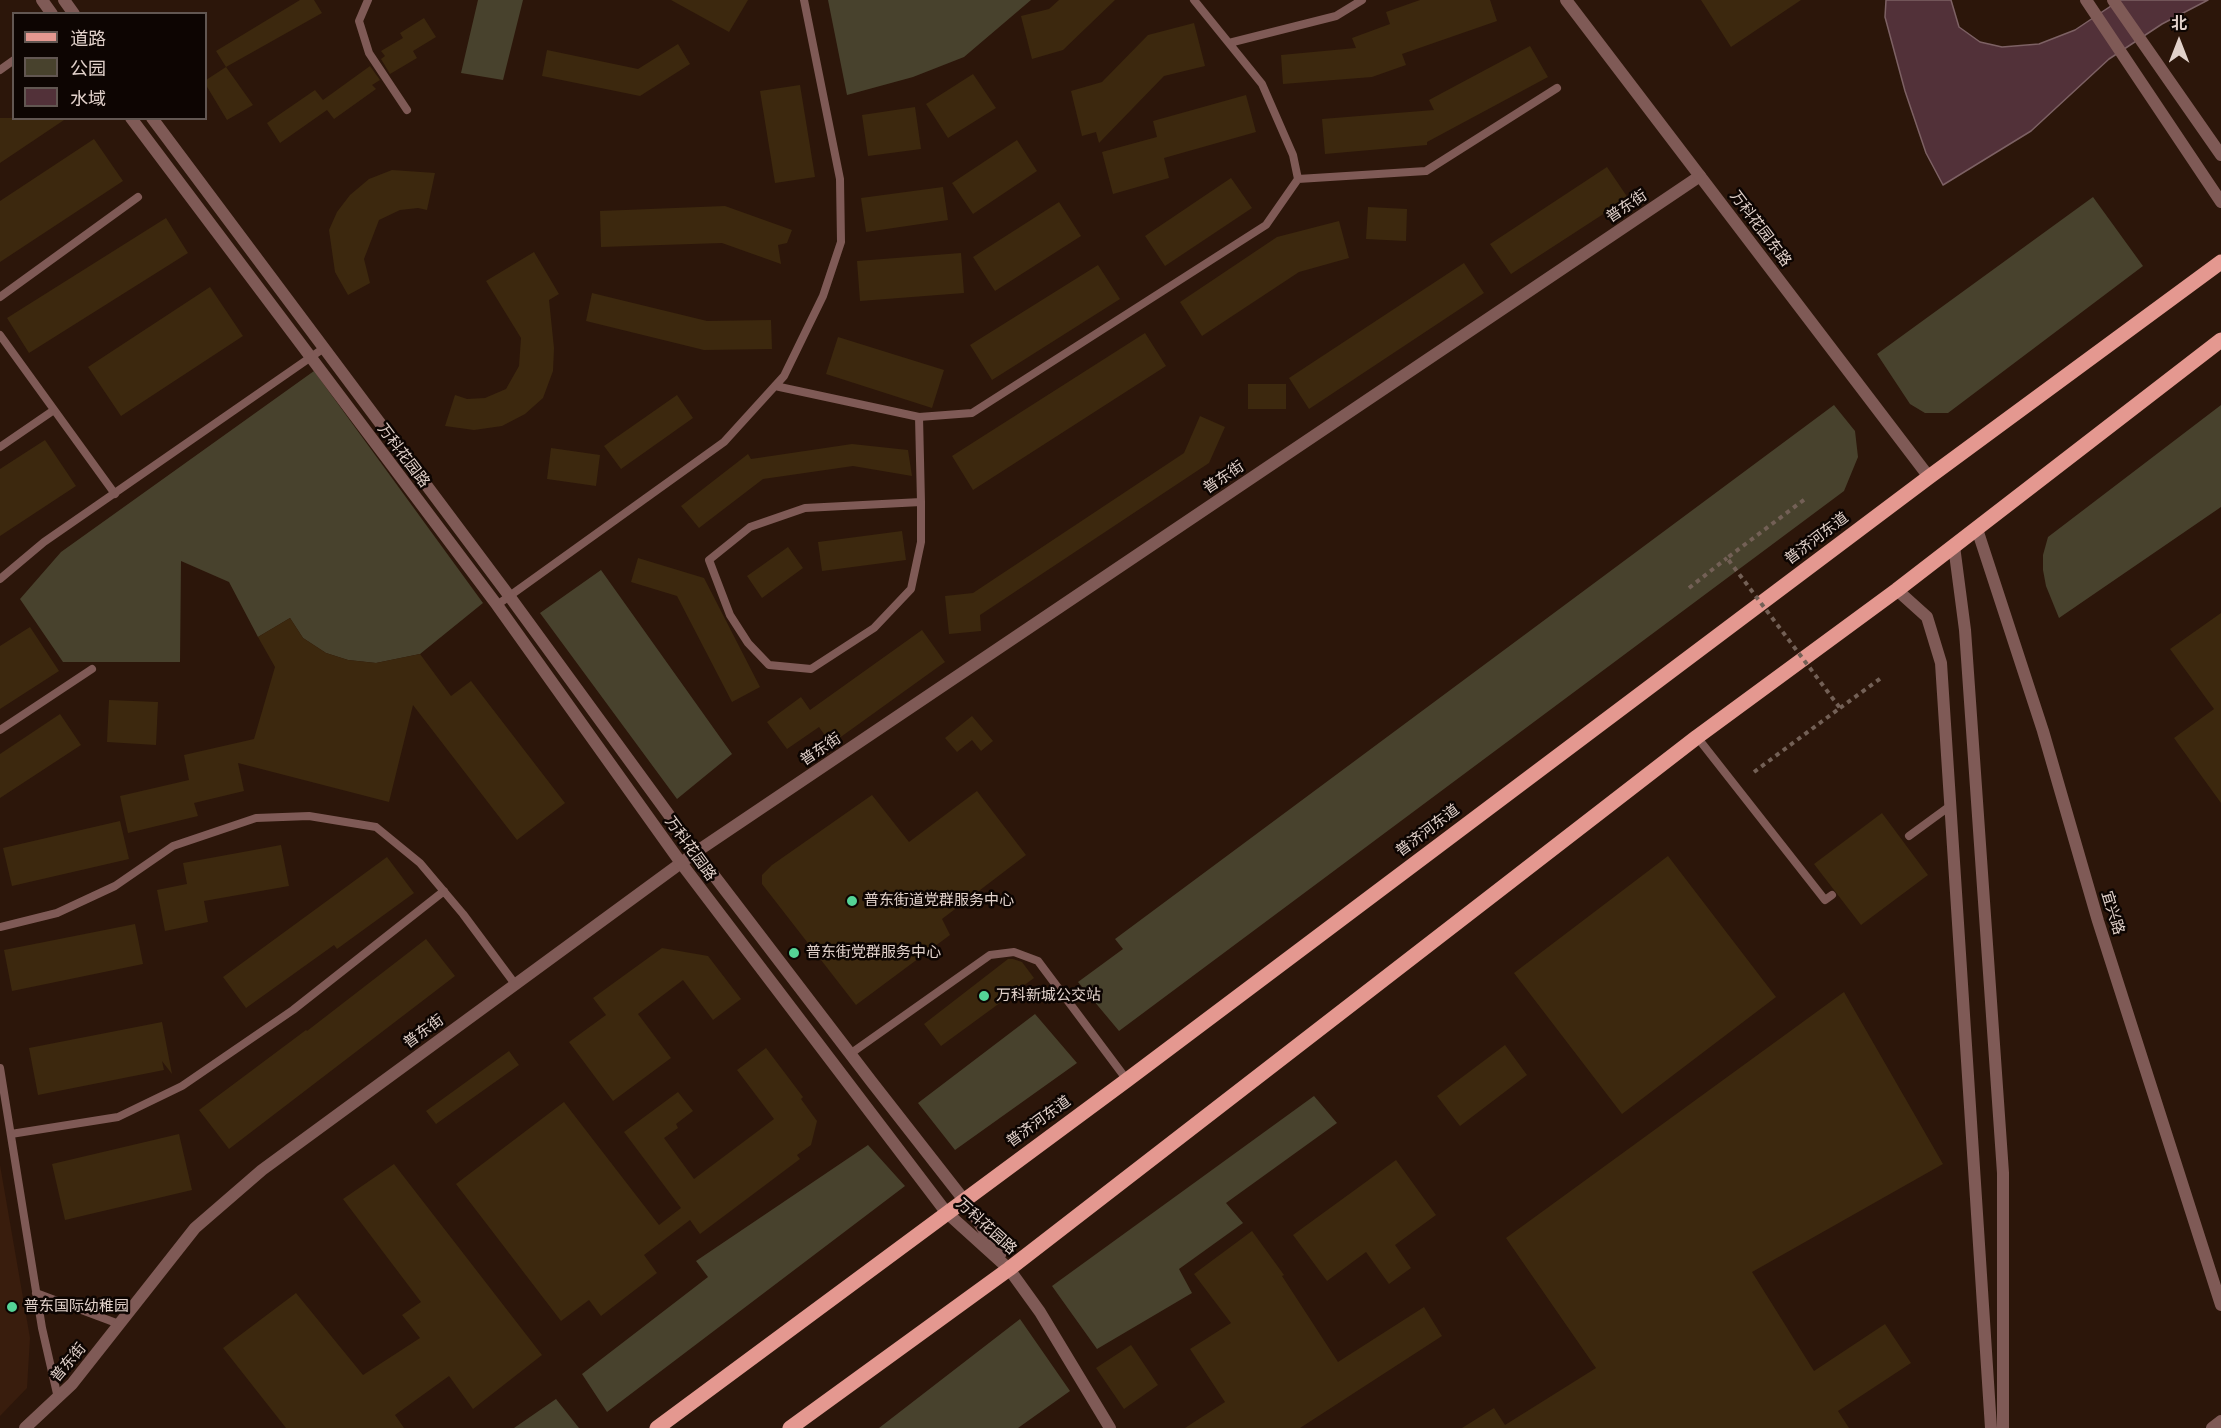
<!DOCTYPE html>
<html>
<head>
<meta charset="utf-8">
<style>
  body { margin:0 }
  #map { position:relative; width:2221px; height:1428px; overflow:hidden; background:#2c160a; font-family:Signika,"Noto Sans SC",sans-serif }
  canvas { display:block }
  .legend { position:absolute; left:12px; top:12px; width:195px; height:108px; box-sizing:border-box; background:#0d0502; border:2px solid #625752; margin:0; padding:8px 10px; list-style:none; font-size:18px; color:#e1d1ca }
  .legend li { display:flex; align-items:center; gap:12px; height:30px }
  .legend b { width:30px; border:2px solid #625752 }
  .north { position:absolute; left:2149px; top:12px; width:60px; height:60px; -webkit-text-stroke:4px #0d0502; paint-order:stroke; rotate:0deg; font-size:16px; font-weight:700; line-height:24px; text-align:center; color:#e1d1ca }
  .north::after { content:''; display:block; margin:auto; width:21px; height:27px; background:#e1d1ca; clip-path:polygon(50% 0,100% 100%,50% 72%,0 100%) }
</style>
</head>
<body>
<div id="map">
<canvas width="2221" height="1428"></canvas>
<ul class="legend">
<li><b style="height:8px;background:#e49890"></b>道路</li>
<li><b style="height:16px;background:#48422d"></b>公园</li>
<li><b style="height:16px;background:#523139"></b>水域</li>
</ul>
<div class="north">北</div>
</div>
<script>
const context = document.querySelector('canvas').getContext('2d');
context.lineJoin = 'round';
function fillPath(path, color) { context.fillStyle = color; context.fill(path, 'evenodd'); }
const poly = rows => new Path2D(rows.map(r => 'M' + r).join(''));
function strokePath(path, color, width, dash) { context.strokeStyle = color; context.lineWidth = width; context.lineCap = dash ? 'butt' : 'round'; context.setLineDash(dash || []); context.stroke(path); }
function write(font, color, halo, rows, align = 'center') {
  context.font = font + ' Signika,"Noto Sans SC",sans-serif'; context.lineWidth = 5; context.setLineDash([]); context.textBaseline = 'middle'; context.strokeStyle = halo; context.fillStyle = color; for (const [text, x, y, turn = 0] of rows) {
    context.save(); context.translate(x, y); context.rotate((+turn || 0) * Math.PI / 180); context.textAlign = isNaN(turn) ? turn : align; if (halo) context.strokeText(text, 0, 0); context.fillText(text, 0, 0); context.restore();
  }
}
const built = poly([
  [0,1165,30,1338,27,1388,0,1416]
]);
const green = poly([
  [478,0,523,0,503,80,461,73],
  [828,0,1031,0,964,57,913,77,847,95],
  [2093,197,2143,266,1948,413,1925,413,1910,404,1877,354],
  [314,371,483,603,420,654,376,663,348,660,326,653,303,638,290,618,258,637,229,582,181,561,180,662,63,662,20,599,61,552],
  [1834,405,1855,431,1858,457,1844,491,1119,1031,1078,982,1123,949,1115,939],
  [2221,405,2221,507,2059,618,2046,586,2043,570,2043,555,2048,537],
  [601,570,732,754,677,799,540,613],
  [1035,1014,1077,1063,955,1150,918,1103],
  [1314,1096,1337,1123,1226,1203,1243,1223,1179,1269,1192,1293,1097,1349,1052,1286],
  [868,1145,905,1186,607,1412,582,1374,708,1277,696,1261],
  [1020,1319,1070,1391,1018,1428,879,1428],
  [556,1399,579,1428,514,1428]
]);
const water = poly([
  [1886,0,1951,0,1959,27,1980,42,2002,47,2039,44,2075,30,2120,0,2208,0,2162,24,2109,59,2031,131,1943,185,1926,153,1905,91,1885,17,1886,0]
]);
const building = poly([
  [300,0,314,0,322,13,226,67,216,51],
  [671,0,748,0,729,32],
  [1059,0,1115,0,1063,50,1032,59,1021,16,1049,9],
  [1420,0,1490,0,1497,21,1402,54,1406,65,1372,77,1283,84,1281,55,1356,48,1352,38,1390,24,1386,12],
  [1701,0,1801,0,1731,47],
  [424,18,436,37,413,51,417,58,390,74,381,59,385,56,381,51,403,38,400,33],
  [1194,23,1205,66,1164,76,1099,143,1096,132,1082,136,1071,91,1102,82,1148,35],
  [678,44,690,64,640,96,542,76,547,50,638,69],
  [1530,46,1548,77,1427,142,1427,145,1325,154,1322,119,1434,110,1429,100],
  [370,66,380,80,372,85,376,89,334,119,327,110,280,143,267,123,315,90,323,100],
  [226,67,253,105,227,120,206,85,206,80],
  [973,74,996,108,948,138,926,104],
  [800,85,815,177,775,183,760,91],
  [1246,95,1256,132,1164,158,1169,178,1113,194,1102,152,1157,137,1153,121],
  [915,107,921,149,868,156,862,115],
  [0,118,67,118,0,163],
  [94,139,123,181,0,262,0,201],
  [1017,140,1037,171,973,214,952,183],
  [1607,167,1628,198,1511,274,1490,244],
  [392,170,435,173,427,210,418,208,400,210,379,220,364,259,370,283,348,295,335,272,329,230,337,212,350,195,369,179],
  [1231,178,1252,208,1165,266,1145,236],
  [943,187,948,220,866,232,861,198],
  [1059,202,1081,236,995,291,973,257],
  [725,206,792,230,787,243,778,245,781,264,722,243,601,247,600,211],
  [1368,207,1407,209,1406,241,1366,239],
  [166,218,188,253,29,353,7,318],
  [1339,221,1349,258,1299,272,1202,336,1180,302,1277,237],
  [534,252,559,294,549,300,554,348,553,371,543,398,525,414,502,426,474,430,445,426,455,395,467,399,485,398,506,389,519,366,521,338,486,281],
  [961,253,964,293,860,301,857,261],
  [1464,263,1484,293,1309,409,1289,378],
  [1098,265,1120,299,992,380,970,345],
  [210,287,243,336,121,416,88,367],
  [592,293,707,321,771,320,772,349,704,350,586,321],
  [1145,333,1166,366,973,490,952,456],
  [838,337,944,370,932,408,826,374],
  [1248,384,1286,384,1286,409,1248,409],
  [677,395,693,418,621,469,604,446],
  [1200,416,1225,427,1209,463,980,615,981,631,949,634,945,596,973,593,1184,453],
  [45,440,76,486,0,536,0,469],
  [852,444,908,450,912,476,853,466,763,479,699,528,681,506,748,454,751,459],
  [551,448,600,455,596,486,547,479],
  [902,531,906,560,822,571,818,542],
  [788,547,803,568,762,598,747,576],
  [638,558,704,578,760,687,732,702,677,596,631,582],
  [2221,613,2221,803,2174,738,2214,709,2170,649],
  [290,618,303,638,326,653,348,660,376,663,420,654,451,696,471,681,565,803,517,840,413,705,389,802,238,763,244,791,194,803,198,816,128,833,120,796,189,780,184,755,254,739,275,667,258,637],
  [30,627,59,671,0,709,0,646],
  [922,630,945,662,831,744,819,727,787,749,767,722,801,697,810,710],
  [109,700,158,702,156,745,107,742],
  [60,714,81,745,0,798,0,754],
  [972,716,993,741,981,751,972,740,957,752,945,738],
  [977,791,1026,855,942,919,950,935,856,1005,762,884,762,875,772,865,872,795,909,842],
  [1882,813,1928,875,1861,925,1814,864],
  [120,821,129,859,12,886,3,848],
  [281,845,289,886,204,901,208,922,165,931,157,890,187,884,183,863],
  [1668,856,1776,997,1622,1114,1514,973],
  [387,857,414,893,337,949,334,945,246,1008,223,977],
  [135,924,143,964,12,991,4,950],
  [426,939,455,976,229,1149,199,1110,306,1030,307,1031],
  [662,948,708,956,741,999,713,1020,683,980,638,1014,671,1058,613,1101,569,1042,606,1015,593,998],
  [1008,959,1013,959,1022,962,1034,978,941,1046,924,1024],
  [1844,992,1943,1164,1752,1272,1814,1371,1885,1324,1911,1363,1838,1411,1849,1428,1462,1428,1494,1408,1505,1425,1596,1368,1506,1238],
  [162,1022,172,1074,162,1061,164,1070,38,1095,29,1048],
  [1505,1045,1527,1075,1460,1126,1437,1096],
  [766,1048,803,1097,801,1099,817,1121,811,1145,797,1155,800,1159,700,1234,690,1220,644,1255,657,1273,601,1316,589,1300,561,1321,456,1184,564,1102,659,1225,681,1208,624,1132,678,1092,693,1111,676,1124,678,1128,664,1138,694,1179,774,1119,737,1070],
  [509,1051,519,1065,436,1124,426,1111],
  [179,1134,192,1190,65,1220,52,1164],
  [1396,1160,1436,1215,1395,1245,1411,1268,1389,1284,1366,1252,1327,1281,1293,1235],
  [394,1164,542,1355,473,1409,449,1376,395,1415,404,1428,286,1428,223,1348,296,1293,363,1375,420,1338,402,1315,421,1302,343,1199],
  [1252,1231,1284,1275,1282,1276,1338,1362,1424,1307,1442,1336,1300,1428,1185,1428,1225,1402,1190,1349,1231,1323,1194,1274],
  [1131,1345,1158,1385,1124,1409,1096,1368]
]);
const path = poly([
  [1689,588,1727,558],
  [1840,708,1881,678]
]);
const service = poly([
  [368,0,359,21,369,53,407,110],
  [1229,43,1336,16,1362,0],
  [0,70,14,60],
  [1298,179,1426,171,1557,88],
  [0,297,138,197],
  [0,335,115,494],
  [775,386,919,417,972,413,1266,225,1298,179,1293,155,1262,84,1194,0],
  [919,417,921,502,921,542,911,589,874,628,811,669,769,665,748,643,730,615,709,560,750,527,805,508,921,502],
  [0,447,54,410],
  [0,579,44,542,324,348],
  [497,605,724,442,784,376,823,296,841,242,840,179,804,0],
  [0,730,92,669],
  [1697,737,1825,900,1832,895],
  [1909,836,1950,806],
  [0,927,57,913,115,886,173,846,256,818,309,816,376,827,420,863,463,914,515,984],
  [850,1054,990,955,1014,952,1038,961,1127,1080],
  [0,1068,42,1328,58,1398],
  [11,1134,118,1117,182,1086,293,1010,444,891],
  [36,1293,119,1324]
]);
const minor = poly([
  [2086,0,2221,202],
  [2113,0,2221,155],
  [1954,546,1965,630,2003,1173,2003,1428],
  [1897,590,1927,617,1941,663,1991,1428],
  [1009,1269,1040,1312,1110,1428],
  [25,1428,72,1384,195,1228,262,1170,696,852,1700,176],
  [2212,1428,2221,1421]
]);
const tertiary = poly([
  [42,0,52,14],
  [64,0,74,14],
  [1566,0,1929,477],
  [131,118,497,605,681,863,946,1212,1009,1269],
  [152,118,510,597,696,852,871,1081,964,1200,1000,1255],
  [1977,529,2043,731,2098,921,2221,1305]
]);
const primary = poly([
  [657,1428,1127,1080,1929,477,2221,262],
  [790,1428,1009,1269,1697,737,1897,590,2221,340]
]);
const pathBridge = poly([
  [1754,772,1840,708,1727,558,1805,499]
]);
const markers = [
  [852,901,6,"#54d396"],
  [794,953,6,"#54d396"],
  [984,996,6,"#54d396"],
  [12,1307,6,"#54d396"]
];
const streetNames = [
  ["普东街",1627,207,-34],
  ["万科花园东路",1760,229,53],
  ["万科花园路",403,456,53],
  ["普东街",1224,478,-34],
  ["普济河东道",1817,539,-37],
  ["普东街",821,750,-34],
  ["普济河东道",1428,831,-37],
  ["万科花园路",690,849,54],
  ["宜兴路",2112,913,73],
  ["普东街",424,1032,-36],
  ["普济河东道",1039,1122,-36],
  ["万科花园路",986,1227,42],
  ["普东街",69,1363,-50]
];
const poiNames = [
  ["普东街道党群服务中心",864,901],
  ["普东街党群服务中心",806,953],
  ["万科新城公交站",996,996],
  ["普东国际幼稚园",24,1307]
];
fillPath(built, '#391d0d');
fillPath(green, '#48422d');
fillPath(water, '#523139');
strokePath(water, '#7d6164', 1.5);
fillPath(building, '#3c280e');
strokePath(path, '#736056', 4, [4.5, 4.5]);
strokePath(service, '#7f5a56', 8);
strokePath(minor, '#7f5a56', 12);
strokePath(tertiary, '#7f5a56', 12);
strokePath(primary, '#e49890', 15);
strokePath(pathBridge, '#736056', 4, [4.5, 4.5]);
for (const [x, y, r, color] of markers) { const dot = new Path2D(); dot.arc(x, y, r, 0, 2 * Math.PI); context.fillStyle = color; context.fill(dot); strokePath(dot, '#0d0502', 2); }
write('15px', '#e1d1ca', '#0d0502', streetNames);
write('15px', '#e1d1ca', '#0d0502', poiNames, 'left');
</script>
</body>
</html>
